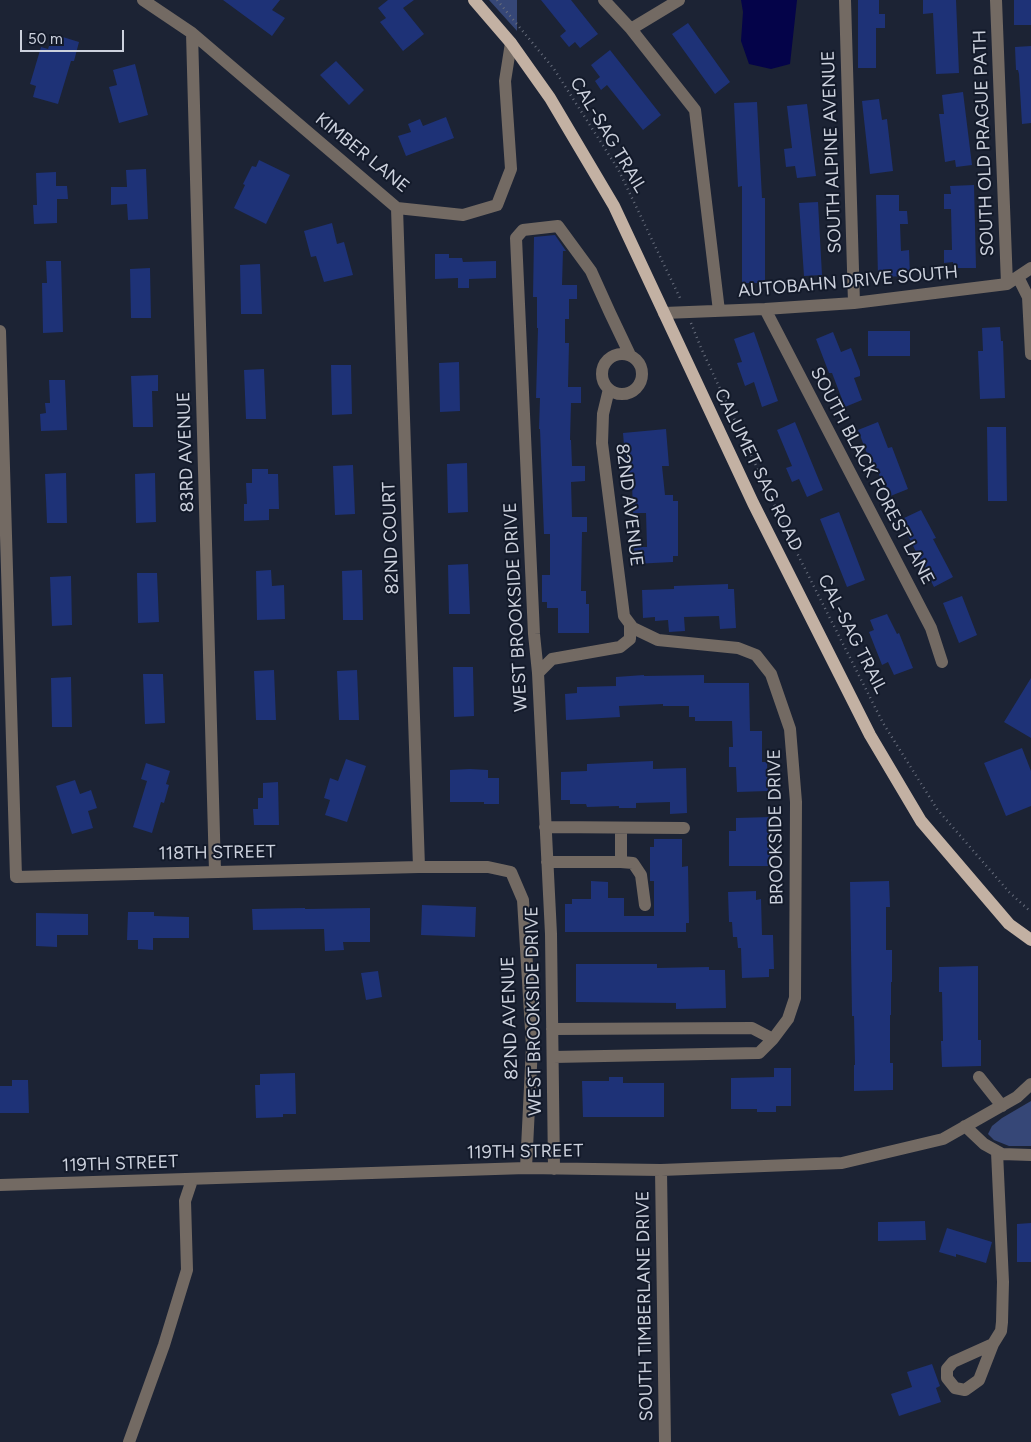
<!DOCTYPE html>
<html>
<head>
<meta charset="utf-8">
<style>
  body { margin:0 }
  #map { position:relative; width:1031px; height:1442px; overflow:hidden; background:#1c2334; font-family:Figtree,sans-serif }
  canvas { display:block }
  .scale { position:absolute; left:20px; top:30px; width:104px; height:22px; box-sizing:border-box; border:2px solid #ccd1dd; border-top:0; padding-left:6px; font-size:15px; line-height:18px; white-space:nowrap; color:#ccd1dd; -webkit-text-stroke:4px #131a2a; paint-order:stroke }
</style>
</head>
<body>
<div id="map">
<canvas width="1031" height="1442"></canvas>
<div class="scale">50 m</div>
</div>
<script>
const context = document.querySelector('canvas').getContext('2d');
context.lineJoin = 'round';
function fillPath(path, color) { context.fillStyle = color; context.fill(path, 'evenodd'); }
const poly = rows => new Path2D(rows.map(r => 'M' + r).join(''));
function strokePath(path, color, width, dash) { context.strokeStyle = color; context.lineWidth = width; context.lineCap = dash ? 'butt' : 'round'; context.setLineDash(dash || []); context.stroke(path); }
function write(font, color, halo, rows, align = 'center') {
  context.font = font + ' Figtree,sans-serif'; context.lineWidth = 4; context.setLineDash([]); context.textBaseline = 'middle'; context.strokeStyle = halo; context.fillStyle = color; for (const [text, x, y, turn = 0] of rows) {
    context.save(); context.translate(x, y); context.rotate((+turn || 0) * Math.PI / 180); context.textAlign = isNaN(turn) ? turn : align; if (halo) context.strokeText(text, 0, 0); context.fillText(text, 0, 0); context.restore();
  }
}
const green = poly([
  [489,0,517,0,517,31],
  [1031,1101,1031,1146,1009,1146,994,1140,988,1134,992,1126,1002,1118]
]);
const water = poly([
  [741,0,797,0,790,64,771,69,749,64,741,41,743,12]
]);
const building = poly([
  [223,0,280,0,272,10,285,18,272,36],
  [388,0,414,0,403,8,424,34,403,51,380,22,386,18,378,8],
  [541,0,571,0,598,34,580,48,575,42,569,47,560,36,566,31],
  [858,0,879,0,879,14,885,14,885,28,876,28,876,68,858,68],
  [923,0,956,0,959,73,936,74,933,13,923,14],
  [1014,0,1031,0,1031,25,1014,25],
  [688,23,730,82,715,94,672,34],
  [53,34,79,42,74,61,71,61,58,104,33,97,36,86,30,84,41,47,48,49],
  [1031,46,1031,123,1022,124,1019,74,1018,70,1016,70,1015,47],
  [610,50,661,115,643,130,607,85,601,90,595,81,600,77,591,65],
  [336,61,364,90,349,105,320,75],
  [135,64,148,115,119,123,109,87,117,85,113,70],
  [963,92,972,165,956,167,955,160,945,162,939,114,944,114,942,95],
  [879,99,882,120,887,119,893,171,870,174,862,101],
  [757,102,762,198,765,198,765,283,742,283,742,186,738,187,734,103],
  [807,104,816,176,797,178,795,166,786,167,784,149,792,148,787,106],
  [446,117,454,138,406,156,398,136,411,132,408,124,420,119,423,126],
  [259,160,290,175,266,224,234,208,245,185,243,184,252,166,256,167],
  [146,169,148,219,128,220,127,204,111,205,111,187,127,187,126,170],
  [56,172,56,186,67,186,68,199,57,199,57,223,34,224,33,205,37,205,36,173],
  [974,185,976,268,953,268,953,262,944,263,944,250,952,250,951,209,944,209,944,194,951,194,950,186],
  [876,195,899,195,899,211,907,211,908,224,900,224,901,251,909,250,910,276,878,277],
  [818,202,822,275,804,276,799,203],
  [332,223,337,244,344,242,353,275,324,282,316,256,311,257,304,231],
  [555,235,566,251,563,251,562,285,577,285,577,299,569,299,569,319,565,319,565,343,569,343,568,387,581,387,581,403,571,403,570,440,571,440,572,466,585,466,585,481,571,482,572,517,587,517,587,532,582,532,581,591,586,591,586,604,589,604,589,633,558,633,558,608,547,608,547,602,542,602,542,575,550,575,550,534,544,534,540,429,539,429,540,398,536,398,538,328,537,328,537,297,533,297,534,237],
  [435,254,449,254,449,258,462,258,463,262,496,261,496,278,469,279,469,288,458,288,458,278,435,279],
  [46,261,61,261,63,332,43,333,42,283,47,283],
  [260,264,262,314,241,314,240,265],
  [150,268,151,318,131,318,130,269],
  [1000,327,1001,341,1003,341,1005,398,980,399,978,351,983,351,982,328],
  [868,331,910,331,910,356,868,356],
  [754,332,778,401,762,407,754,382,745,386,737,363,742,362,734,339],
  [833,332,841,352,851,348,860,371,860,376,854,378,862,400,845,407,832,373,829,373,816,339],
  [459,362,460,411,440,412,439,363],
  [331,365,351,365,352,414,332,415],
  [264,369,266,419,246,419,244,370],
  [158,375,158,391,152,391,153,427,133,427,131,376],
  [49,380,65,380,67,430,41,431,40,414,46,413,45,403,50,403],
  [795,422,823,490,807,497,799,479,792,482,786,468,792,466,777,430],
  [878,422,888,448,892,447,908,489,888,497,874,462,871,464,858,430],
  [987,427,1006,427,1007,501,988,501],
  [666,429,669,466,662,466,665,495,673,495,673,501,678,501,678,556,673,556,673,562,634,564,634,547,647,547,646,513,633,513,632,483,627,483,623,433],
  [467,463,468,512,448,513,447,464],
  [353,465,355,514,335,515,333,466],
  [252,469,268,469,268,474,278,474,279,509,269,509,269,520,244,521,244,504,247,504,246,483,252,483],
  [66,473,67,523,47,523,45,474],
  [155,473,156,522,136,523,135,474],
  [921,510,936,538,933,539,953,577,934,587,906,532,908,531,902,519],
  [839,512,865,580,847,587,820,519],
  [468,564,470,614,449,614,448,565],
  [271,570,272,586,284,585,285,619,257,620,256,571],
  [362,570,363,620,343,620,342,571],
  [137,573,157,573,159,622,138,623],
  [71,576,72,625,52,626,50,577],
  [728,584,728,589,734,589,736,628,720,629,719,616,684,617,685,631,669,632,668,620,655,621,655,617,643,618,642,590,674,589,674,586],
  [962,596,977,635,959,643,943,603],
  [887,614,897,634,899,633,913,668,894,675,888,662,882,665,869,632,874,630,870,620],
  [453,667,473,667,474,716,454,717],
  [274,670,276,720,256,720,254,671],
  [357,670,359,720,339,720,337,671],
  [143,674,163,674,165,723,145,724],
  [644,675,644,676,704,675,704,683,749,683,750,731,762,731,762,762,767,762,768,791,737,792,736,767,729,767,729,747,733,747,732,721,695,721,695,717,689,717,689,706,663,706,663,704,619,706,620,717,566,720,565,694,577,693,577,687,616,686,616,677],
  [71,677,72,727,52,727,51,678],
  [1031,678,1031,738,1004,722],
  [1022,748,1031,771,1031,806,1006,816,984,763],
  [346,759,366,766,347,822,325,815,330,800,324,798,330,778,338,781],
  [653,761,653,769,686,768,687,813,670,814,670,802,636,803,636,808,619,808,619,806,587,807,586,804,570,804,570,800,561,800,561,772,587,771,587,764],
  [146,763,170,771,166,784,169,785,164,803,161,802,152,833,133,827,147,781,141,779],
  [470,769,488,770,488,778,499,778,499,804,484,804,484,802,450,802,450,770],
  [75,780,80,794,91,790,97,808,88,811,93,828,72,834,56,786],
  [278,782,279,825,254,825,253,809,258,809,258,798,263,798,263,783],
  [771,817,772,866,729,866,729,831,736,831,736,818],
  [654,839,682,839,682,867,688,866,689,923,686,923,686,932,565,932,565,904,572,904,572,899,591,899,591,881,608,882,608,898,624,898,624,916,654,916,654,881,650,881,650,847,654,847],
  [889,881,890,907,886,907,886,950,892,950,892,982,891,982,891,1015,890,1015,890,1063,893,1063,893,1090,854,1091,854,1065,855,1065,854,1016,852,1016,850,882],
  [756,891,756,900,761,899,762,935,773,935,774,969,769,969,769,977,742,978,741,948,738,948,737,937,733,937,732,922,729,922,728,892],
  [422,905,476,907,475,937,421,935],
  [305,908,305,909,370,908,370,942,343,942,344,950,325,951,324,929,253,930,252,909],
  [128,912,154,912,154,916,189,917,189,938,153,938,153,950,138,949,138,940,127,940],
  [36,913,88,914,88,935,57,935,57,947,36,946],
  [576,964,657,964,657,968,709,967,709,970,725,970,726,1008,676,1009,676,1003,576,1002],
  [978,966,978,1040,981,1040,981,1066,942,1067,941,1041,943,1041,942,992,939,992,939,967],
  [378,971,382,997,366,1000,361,973],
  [774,1068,791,1068,791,1106,776,1106,776,1112,757,1112,757,1109,731,1109,731,1078,774,1077],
  [295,1073,296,1114,283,1114,283,1117,256,1118,255,1085,260,1085,260,1074],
  [609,1077,623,1077,623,1083,664,1083,664,1117,583,1117,582,1081,609,1081],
  [12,1080,28,1080,29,1113,0,1113,0,1086,12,1086],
  [925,1221,926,1240,878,1241,878,1222],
  [1031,1223,1031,1262,1017,1262,1017,1224],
  [947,1228,992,1242,986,1263,956,1254,956,1257,939,1252],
  [932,1364,940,1386,936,1388,941,1402,899,1416,891,1394,912,1387,907,1372]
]);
const path = poly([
  [497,0,554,69,618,169,681,300],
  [691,323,701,348,796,551,883,723,937,809,1009,892,1031,912]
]);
const minor = poly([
  [143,0,192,33,397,208,463,215,497,205,511,169,505,81,511,43],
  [604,0,631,29,695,110,719,311],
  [845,0,854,303],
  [996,0,1007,284],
  [631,29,679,0],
  [192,33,215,871],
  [397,208,419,867],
  [1018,277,1028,297,1031,354],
  [765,309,931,628,942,662],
  [664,313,765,309,854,303,1007,284,1031,268],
  [0,331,16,877,419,867,488,867,511,872,523,900,532,1046,526,1168],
  '602 374a20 20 0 1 1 40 0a20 20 0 1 1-40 0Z',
  [538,673,552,659,620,647,630,639,630,624],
  [545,827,684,828],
  [547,862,621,862,633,863,641,875,645,905],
  [621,862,621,828],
  [552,1029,752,1028,773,1039],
  [553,1057,759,1053,773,1039,788,1019,795,998,796,802,790,729,771,674,756,655,738,648,658,640,633,628,624,616,602,443,603,414,609,389],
  [979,1077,1002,1106],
  [965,1126,984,1144,1002,1154,1031,1155],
  [554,1169,551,934,538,673,534,634,516,238,523,230,558,226,591,271,610,313,630,355],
  [661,1170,665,1442],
  [0,1185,526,1168,661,1170,842,1163,943,1139,1017,1097,1031,1084],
  [993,1344,953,1362,947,1369,947,1378,955,1388,965,1390,979,1380,993,1344,1001,1331,1002,1322,1003,1282,997,1152],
  [129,1442,164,1345,187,1270,185,1201,192,1180]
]);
const major = poly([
  [474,0,511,43,550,98,614,206,753,503,870,735,921,821,1009,924,1031,940]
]);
const streetNames = [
  ["CAL-SAG TRAIL",608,135,59],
  ["SOUTH OLD PRAGUE PATH",984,143,-92],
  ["SOUTH ALPINE AVENUE",832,152,-92],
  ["KIMBER LANE",362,153,39],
  ["AUTOBAHN DRIVE SOUTH",848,282,-5],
  ["83RD AVENUE",186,452,-92],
  ["CALUMET SAG ROAD",758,470,64],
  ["SOUTH BLACK FOREST LANE",872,476,62],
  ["82ND AVENUE",629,505,83],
  ["82ND COURT",391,538,-92],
  ["WEST BROOKSIDE DRIVE",516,607,-93],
  ["CAL-SAG TRAIL",852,634,63],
  ["BROOKSIDE DRIVE",776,827,-91],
  ["118TH STREET",217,853,-1],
  ["WEST BROOKSIDE DRIVE",534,1011,-91],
  ["82ND AVENUE",510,1018,-92],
  ["119TH STREET",525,1152,-1],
  ["119TH STREET",120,1164,-2],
  ["SOUTH TIMBERLANE DRIVE",645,1306,-91]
];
fillPath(green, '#364777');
fillPath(water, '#040349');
fillPath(building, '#1e3277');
strokePath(path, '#686e7d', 2.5, [1, 4]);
strokePath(minor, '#736a63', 12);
strokePath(major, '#c3b1a3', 12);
write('18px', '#ccd1dd', '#131a2a', streetNames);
</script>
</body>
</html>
